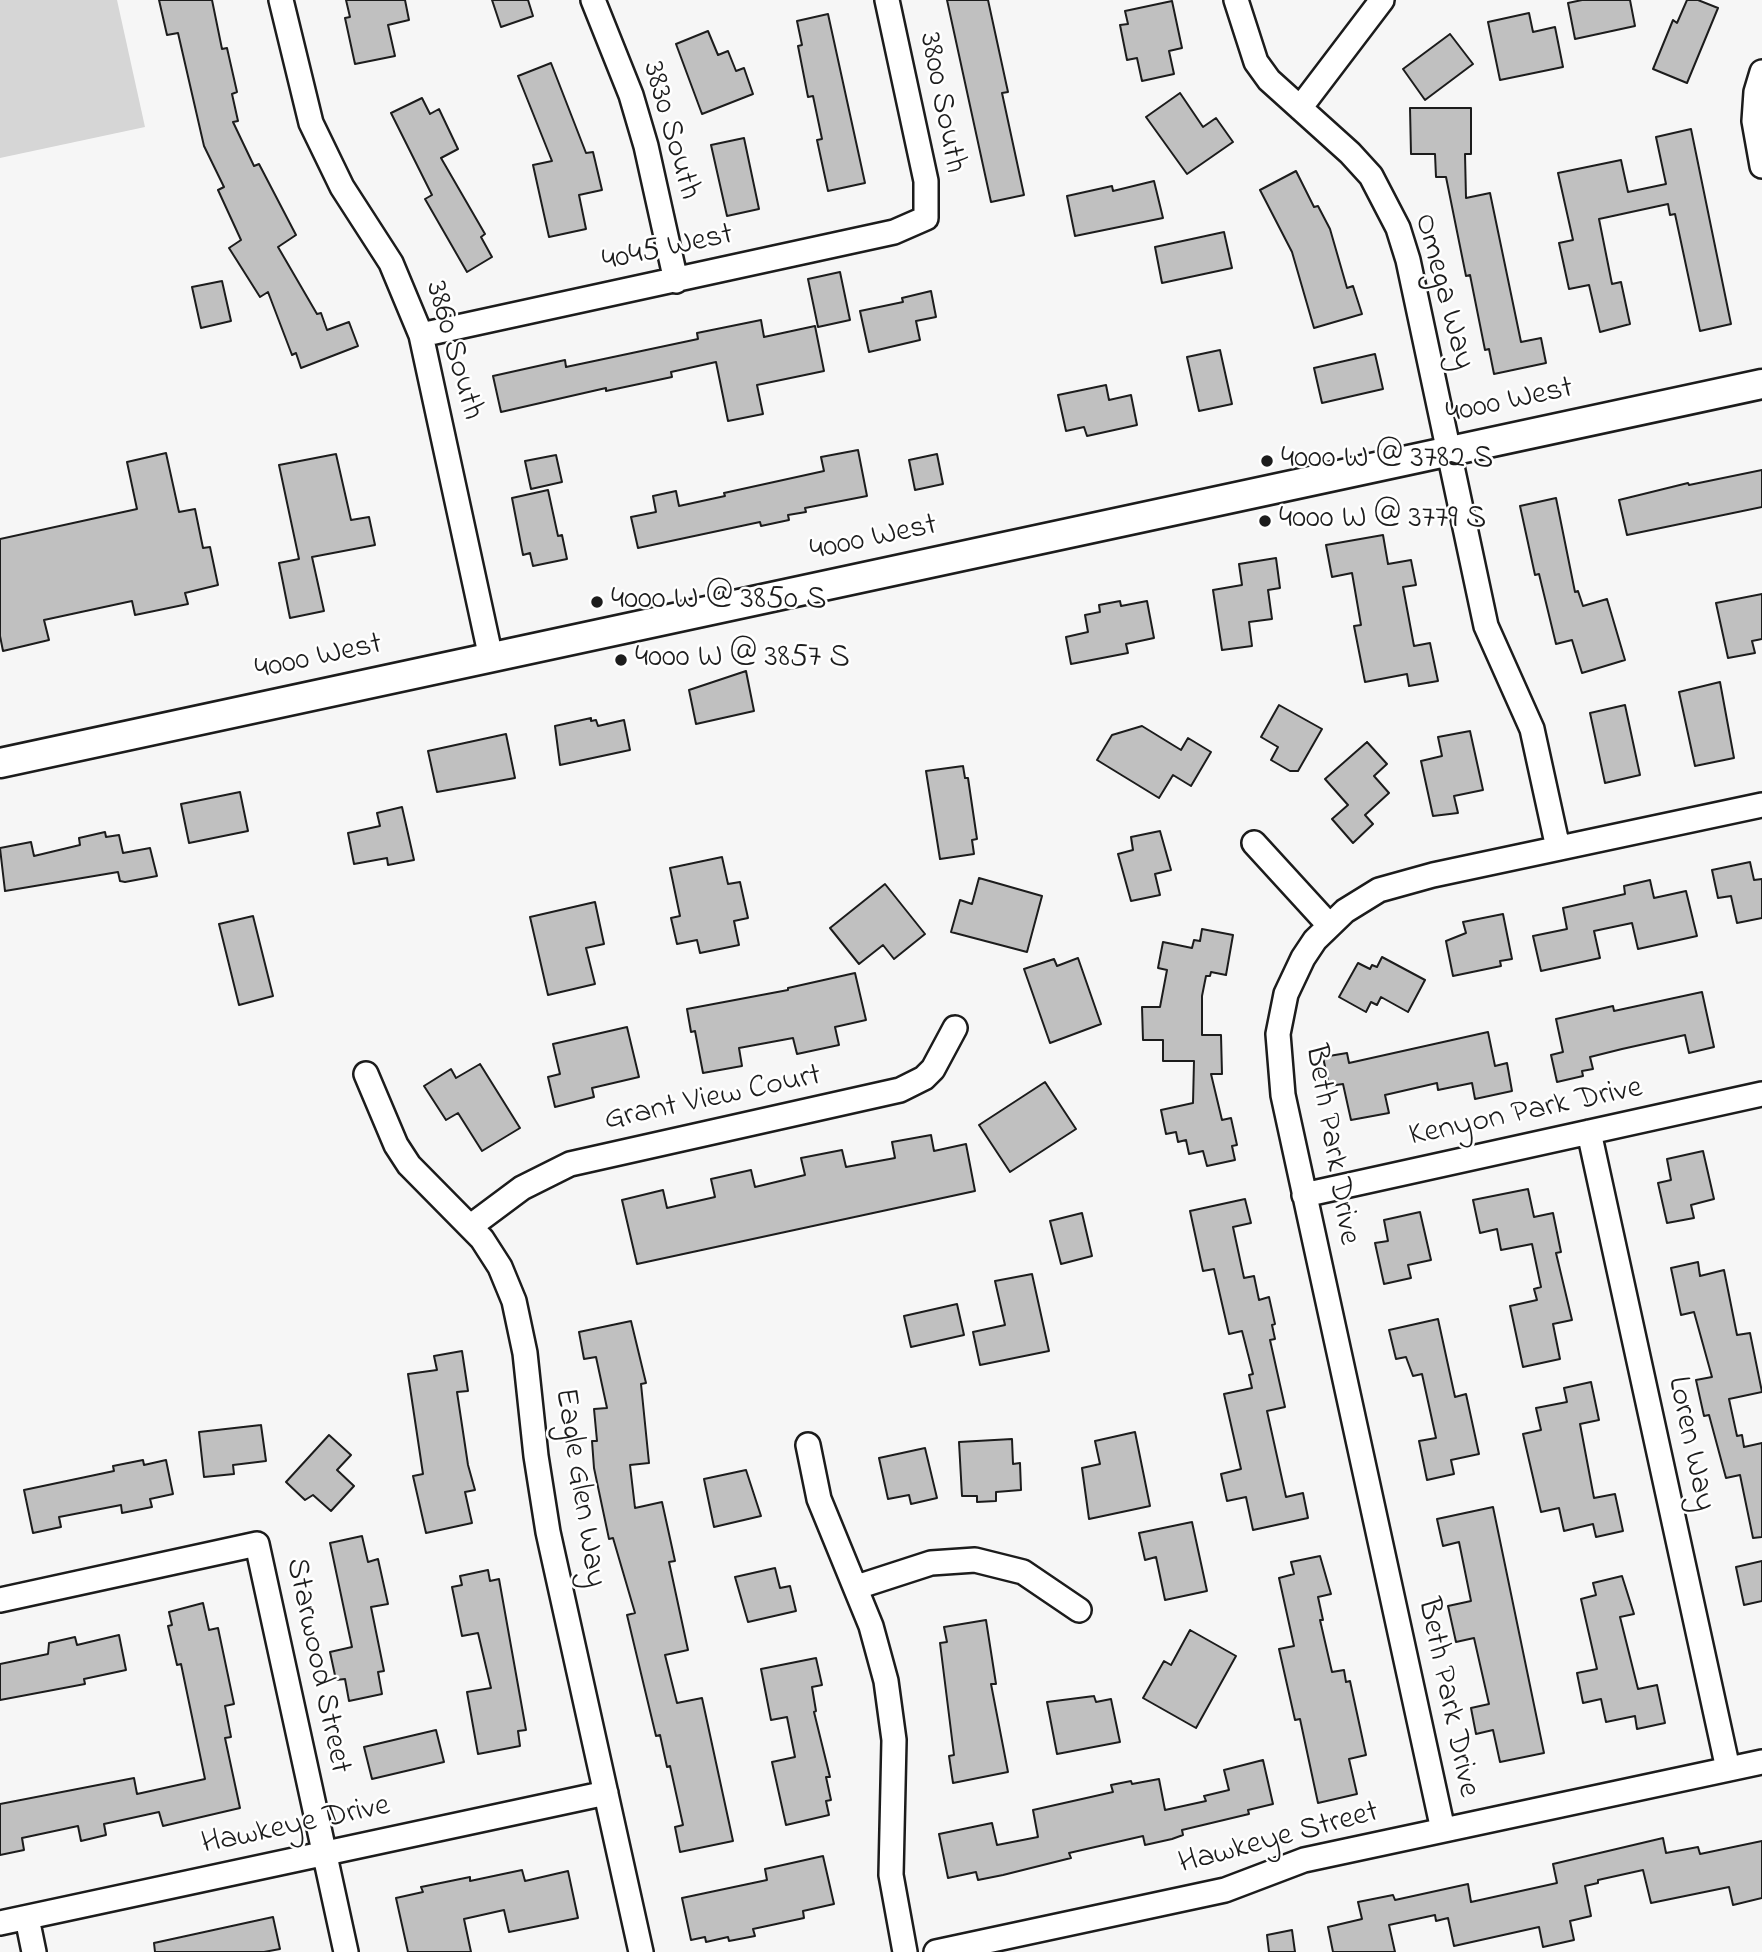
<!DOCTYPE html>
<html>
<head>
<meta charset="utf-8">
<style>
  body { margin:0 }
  canvas { display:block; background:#f6f6f6 }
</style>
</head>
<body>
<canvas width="1762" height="1952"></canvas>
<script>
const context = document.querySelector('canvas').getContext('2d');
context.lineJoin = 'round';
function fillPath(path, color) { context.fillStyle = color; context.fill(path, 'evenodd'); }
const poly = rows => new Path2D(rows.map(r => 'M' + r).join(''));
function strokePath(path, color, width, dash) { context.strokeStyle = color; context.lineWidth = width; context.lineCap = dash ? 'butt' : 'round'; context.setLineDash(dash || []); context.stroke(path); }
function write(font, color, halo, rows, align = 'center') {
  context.font = font + ' "Indie Flower",sans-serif'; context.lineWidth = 5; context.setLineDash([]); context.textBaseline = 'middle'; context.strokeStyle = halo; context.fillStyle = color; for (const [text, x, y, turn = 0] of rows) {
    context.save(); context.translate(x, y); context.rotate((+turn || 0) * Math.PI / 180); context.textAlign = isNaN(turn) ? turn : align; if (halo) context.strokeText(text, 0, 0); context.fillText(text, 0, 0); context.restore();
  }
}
const green = poly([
  [0,0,117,0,145,127,0,158]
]);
const building = poly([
  [159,0,212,0,222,49,227,48,237,92,232,94,238,121,233,122,254,166,259,164,296,235,278,247,317,314,321,313,327,330,349,322,358,346,301,368,296,353,292,355,268,292,260,297,229,248,241,240,218,190,224,187,204,146,178,33,167,35,159,0],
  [346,0,405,0,409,20,388,25,395,56,355,64,345,18,350,17,346,0],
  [492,0,528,0,533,16,501,27,492,0],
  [947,0,988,0,1008,92,1002,93,1024,195,991,202,947,0],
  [1582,0,1630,0,1635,26,1575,39,1568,3,1582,0],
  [1687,0,1698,0,1718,8,1687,83,1653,69,1673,20,1677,23,1687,0],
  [1172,1,1182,48,1169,51,1174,74,1142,81,1137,58,1127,60,1120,25,1128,24,1125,11,1172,1],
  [1529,13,1533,32,1555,27,1563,67,1500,80,1488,22,1529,13],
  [828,14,865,183,828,191,817,140,822,139,813,96,808,97,798,46,802,45,797,21,828,14],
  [708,31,718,55,728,51,736,71,744,68,753,94,702,114,676,44,708,31],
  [1450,34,1473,64,1425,100,1403,69,1450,34],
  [551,63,586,153,593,152,602,190,579,195,586,229,549,237,533,165,552,161,518,76,551,63],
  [1180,93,1203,127,1216,118,1233,142,1187,174,1146,117,1180,93],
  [422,98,430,114,439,109,458,149,441,158,485,234,481,237,492,257,467,272,425,199,432,195,391,113,422,98],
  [1410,108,1471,108,1471,154,1465,154,1466,198,1490,193,1521,342,1541,338,1546,363,1494,374,1489,349,1485,350,1470,275,1466,276,1446,177,1436,177,1435,154,1411,154,1410,108],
  [1691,129,1731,324,1700,331,1675,214,1670,215,1668,204,1599,219,1612,284,1621,282,1630,324,1600,332,1589,285,1569,289,1559,243,1573,240,1558,173,1621,160,1628,192,1666,184,1656,137,1691,129],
  [744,138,759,209,727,216,711,145,744,138],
  [1296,171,1314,207,1318,206,1330,229,1347,288,1353,286,1362,314,1314,328,1292,252,1260,190,1296,171],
  [1154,181,1163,218,1075,236,1067,196,1112,186,1113,191,1154,181],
  [1224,232,1232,268,1162,283,1155,247,1224,232],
  [840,272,850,320,818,327,808,279,840,272],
  [222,281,231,321,201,328,192,287,222,281],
  [931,291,936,317,916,321,920,340,869,352,860,311,903,302,902,298,931,291],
  [761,320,764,337,815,326,824,371,757,385,763,414,728,421,716,362,671,372,672,377,606,391,606,388,501,412,493,376,565,360,566,367,698,339,697,333,761,320],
  [1220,350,1232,404,1199,411,1187,357,1220,350],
  [1375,354,1383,389,1322,403,1314,368,1375,354],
  [1106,385,1109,400,1131,395,1137,425,1087,436,1084,427,1066,431,1058,395,1106,385],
  [858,450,867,496,805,508,806,512,788,515,789,520,761,526,760,522,638,548,631,517,656,512,653,496,676,491,679,506,725,496,724,493,824,471,821,457,858,450],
  [166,453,179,512,195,509,203,548,210,547,218,585,185,593,188,604,135,615,132,601,44,620,49,640,3,651,0,636,0,539,137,509,127,462,166,453],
  [336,454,351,520,369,517,375,545,312,557,324,611,290,618,279,563,299,559,279,465,336,454],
  [937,454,943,484,915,490,909,460,937,454],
  [556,455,562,482,531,489,525,461,556,455],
  [1762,470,1762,507,1627,535,1619,500,1688,483,1689,485,1762,470],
  [548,490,558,536,562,535,567,559,533,566,530,553,523,555,512,498,548,490],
  [1556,498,1575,592,1578,591,1583,606,1607,599,1625,660,1582,673,1572,640,1556,644,1539,574,1535,575,1520,506,1556,498],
  [1383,535,1388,564,1411,560,1416,585,1403,587,1414,646,1430,643,1438,681,1409,686,1407,674,1365,682,1354,626,1361,625,1352,573,1332,577,1326,545,1383,535],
  [1276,558,1280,588,1268,590,1272,619,1249,622,1252,646,1222,650,1213,590,1242,585,1239,564,1276,558],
  [1762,594,1762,639,1752,641,1755,653,1728,658,1716,603,1762,594],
  [1120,601,1121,606,1147,601,1154,638,1126,644,1128,653,1071,664,1066,637,1088,632,1085,615,1100,612,1099,605,1120,601],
  [746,671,754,711,696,724,689,690,746,671],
  [1720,682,1734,758,1695,766,1679,692,1720,682],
  [1279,705,1322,729,1298,771,1290,771,1271,760,1278,747,1261,737,1279,705],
  [1625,705,1640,775,1605,783,1590,713,1625,705],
  [591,718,591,721,596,720,598,726,624,720,630,750,560,765,555,726,591,718],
  [1142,726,1181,750,1188,738,1211,752,1191,786,1173,775,1159,798,1097,760,1112,735,1142,726],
  [1470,731,1483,790,1454,796,1458,813,1433,816,1421,761,1442,756,1438,737,1470,731],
  [506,734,515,778,437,792,428,751,506,734],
  [1367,742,1387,764,1374,776,1389,793,1365,815,1373,824,1353,843,1332,819,1348,805,1325,779,1367,742],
  [963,766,965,778,968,778,977,839,972,840,974,854,940,859,926,771,963,766],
  [240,792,248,831,189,843,181,804,240,792],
  [402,807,414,860,388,865,387,858,354,864,348,833,380,826,377,813,402,807],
  [1160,831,1171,870,1155,874,1160,895,1131,901,1118,854,1133,850,1131,837,1160,831],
  [105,832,106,837,119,835,123,853,150,848,157,876,125,882,120,881,118,872,5,891,0,848,31,842,34,856,80,845,79,838,105,832],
  [722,857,728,884,740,882,748,918,734,921,739,945,700,953,697,940,677,944,671,918,680,916,670,868,722,857],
  [1750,862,1754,880,1762,879,1762,918,1737,923,1731,896,1718,898,1712,870,1750,862],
  [979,878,1042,896,1027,952,951,932,960,900,972,904,979,878],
  [1650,880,1654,898,1686,891,1697,936,1638,949,1632,923,1594,931,1600,958,1541,971,1533,936,1567,929,1563,908,1625,894,1624,886,1650,880],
  [885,884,925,934,894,959,883,945,859,964,830,928,885,884],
  [595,902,604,944,586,948,595,984,548,995,530,917,595,902],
  [1503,914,1512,959,1500,961,1501,966,1453,976,1446,941,1466,933,1463,922,1503,914],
  [253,916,273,996,239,1005,219,924,253,916],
  [1202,929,1233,935,1226,975,1211,972,1210,976,1206,976,1202,996,1202,1035,1221,1035,1222,1074,1211,1074,1222,1120,1231,1118,1237,1145,1232,1146,1235,1160,1207,1166,1203,1151,1189,1154,1186,1140,1178,1142,1176,1132,1166,1134,1161,1110,1193,1103,1194,1061,1163,1061,1163,1040,1143,1040,1142,1007,1160,1007,1167,970,1158,968,1163,942,1192,948,1194,940,1200,941,1202,929],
  [1382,957,1425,980,1408,1012,1381,997,1377,1005,1371,1002,1366,1012,1339,997,1358,963,1370,969,1372,965,1377,967,1382,957],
  [1078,958,1101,1024,1050,1043,1024,969,1054,959,1057,966,1078,958],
  [855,973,866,1020,835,1027,839,1045,797,1054,793,1038,739,1048,742,1066,703,1073,695,1031,691,1032,687,1009,788,990,788,988,855,973],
  [1702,992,1714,1047,1689,1053,1685,1035,1622,1049,1590,1057,1593,1069,1582,1071,1583,1076,1557,1082,1551,1055,1563,1052,1556,1019,1613,1006,1614,1011,1702,992],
  [627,1027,639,1077,592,1088,594,1097,555,1107,548,1077,560,1074,553,1044,627,1027],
  [1488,1032,1495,1066,1507,1063,1512,1091,1475,1099,1472,1083,1438,1090,1437,1083,1385,1095,1389,1113,1351,1120,1343,1084,1329,1086,1323,1057,1347,1053,1349,1063,1488,1032],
  [480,1064,520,1128,482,1151,458,1113,446,1120,424,1086,451,1069,456,1078,480,1064],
  [1045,1082,1076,1129,1010,1172,979,1125,1045,1082],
  [931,1135,934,1151,966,1144,975,1191,637,1264,622,1200,663,1190,667,1208,715,1197,711,1179,751,1170,755,1187,805,1175,801,1158,842,1150,846,1167,895,1158,892,1142,931,1135],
  [1703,1151,1714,1199,1691,1205,1694,1218,1667,1223,1658,1183,1671,1180,1667,1159,1703,1151],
  [1528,1189,1534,1217,1553,1213,1561,1252,1556,1253,1572,1320,1553,1324,1560,1359,1523,1367,1510,1306,1537,1300,1534,1289,1541,1287,1532,1244,1501,1250,1497,1229,1480,1233,1473,1200,1528,1189],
  [1245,1199,1251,1223,1233,1227,1244,1278,1254,1276,1259,1300,1269,1297,1275,1324,1272,1325,1275,1339,1270,1340,1285,1407,1267,1411,1286,1497,1303,1493,1308,1518,1253,1530,1246,1497,1227,1501,1221,1474,1241,1469,1224,1394,1252,1388,1249,1375,1253,1374,1242,1331,1229,1334,1214,1269,1203,1271,1190,1211,1245,1199],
  [1420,1212,1431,1260,1408,1265,1411,1278,1384,1284,1375,1243,1388,1241,1384,1220,1420,1212],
  [1082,1213,1092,1256,1061,1264,1050,1221,1082,1213],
  [1698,1262,1700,1276,1724,1270,1737,1335,1750,1333,1762,1392,1729,1399,1737,1436,1742,1435,1744,1447,1762,1443,1762,1537,1753,1538,1740,1475,1726,1478,1709,1415,1704,1416,1696,1380,1712,1377,1694,1312,1681,1315,1671,1268,1698,1262],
  [1032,1274,1049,1351,980,1365,973,1332,1005,1325,995,1281,1032,1274],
  [957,1304,964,1335,911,1347,904,1316,957,1304],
  [1438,1319,1455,1397,1466,1394,1479,1454,1451,1460,1454,1474,1427,1480,1419,1441,1436,1438,1422,1374,1413,1376,1406,1357,1396,1359,1389,1330,1438,1319],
  [631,1321,646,1383,641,1384,649,1463,630,1465,635,1508,662,1502,675,1561,669,1562,688,1650,665,1655,677,1703,702,1698,733,1841,680,1852,675,1827,683,1825,670,1766,667,1767,660,1735,656,1736,627,1615,635,1613,613,1538,609,1539,594,1468,592,1441,597,1441,594,1409,607,1408,596,1357,584,1359,579,1332,631,1321],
  [462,1351,468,1391,457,1392,468,1465,475,1490,465,1492,472,1523,426,1533,413,1476,423,1474,408,1374,437,1370,434,1356,462,1351],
  [1591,1382,1599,1420,1580,1424,1594,1498,1615,1494,1623,1531,1596,1537,1593,1524,1564,1531,1559,1508,1541,1512,1523,1434,1541,1430,1536,1408,1567,1402,1564,1388,1591,1382],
  [261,1425,266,1461,233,1465,234,1474,204,1477,199,1432,261,1425],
  [1135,1432,1150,1506,1089,1519,1082,1468,1100,1464,1095,1441,1135,1432],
  [329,1435,351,1455,337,1470,354,1486,331,1511,313,1495,305,1500,286,1482,329,1435],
  [1012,1439,1013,1464,1020,1463,1021,1490,996,1492,996,1501,977,1502,977,1496,962,1496,959,1442,1012,1439],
  [925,1448,937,1498,911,1504,909,1495,888,1499,879,1458,925,1448],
  [143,1460,144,1465,166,1460,173,1494,150,1499,152,1507,122,1513,121,1505,59,1517,61,1527,33,1533,24,1490,114,1471,113,1466,143,1460],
  [746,1470,761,1516,714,1527,704,1479,746,1470],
  [1493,1507,1544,1753,1500,1762,1493,1730,1476,1734,1471,1708,1489,1704,1474,1638,1456,1642,1448,1606,1471,1601,1459,1542,1443,1546,1437,1519,1493,1507],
  [1192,1522,1207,1591,1165,1600,1156,1557,1145,1560,1139,1533,1192,1522],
  [362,1536,368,1562,378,1559,388,1604,371,1607,384,1671,378,1672,382,1694,349,1701,345,1679,336,1680,330,1652,352,1647,330,1543,362,1536],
  [1320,1556,1331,1594,1318,1597,1323,1620,1320,1620,1332,1672,1344,1670,1346,1682,1350,1681,1366,1755,1349,1759,1357,1794,1318,1803,1300,1719,1295,1720,1279,1649,1294,1646,1279,1578,1294,1574,1291,1562,1320,1556],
  [1762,1561,1762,1601,1744,1605,1736,1567,1762,1561],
  [775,1568,780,1588,790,1586,796,1611,748,1622,735,1577,775,1568],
  [488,1570,490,1581,499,1579,526,1730,518,1731,520,1746,478,1754,467,1692,491,1688,478,1633,462,1636,452,1587,462,1585,460,1576,488,1570],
  [1622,1576,1634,1614,1620,1617,1638,1689,1657,1685,1665,1723,1637,1729,1635,1716,1606,1722,1601,1699,1583,1703,1577,1673,1597,1669,1581,1599,1596,1595,1593,1583,1622,1576],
  [203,1603,209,1630,218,1628,234,1704,225,1706,231,1737,225,1738,240,1808,163,1826,159,1812,104,1824,106,1835,81,1841,78,1826,22,1838,24,1850,0,1855,0,1804,134,1778,137,1794,205,1779,181,1664,177,1665,168,1626,172,1625,169,1612,203,1603],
  [986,1620,996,1684,991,1684,1008,1772,953,1783,949,1756,954,1755,940,1643,947,1642,944,1627,986,1620],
  [1190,1630,1236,1656,1196,1728,1143,1698,1164,1661,1171,1665,1190,1630],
  [119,1635,126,1670,84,1679,85,1684,0,1700,0,1664,48,1654,49,1643,75,1637,77,1645,119,1635],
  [816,1658,822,1685,812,1687,816,1711,814,1712,830,1777,826,1777,831,1800,826,1801,829,1815,786,1825,772,1762,795,1757,787,1717,771,1720,761,1669,816,1658],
  [1094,1696,1096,1702,1111,1699,1120,1742,1057,1754,1047,1702,1094,1696],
  [436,1730,444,1762,372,1779,364,1747,436,1730],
  [1263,1760,1273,1804,1248,1810,1249,1814,1182,1830,1183,1835,1172,1839,1145,1845,1143,1836,1069,1853,1071,1858,1003,1875,978,1880,976,1872,948,1878,939,1834,992,1823,997,1845,1038,1837,1033,1810,1113,1792,1111,1785,1131,1781,1132,1784,1159,1779,1165,1810,1206,1801,1204,1796,1229,1790,1224,1770,1263,1760],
  [1663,1838,1666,1853,1698,1847,1700,1854,1762,1841,1762,1898,1733,1905,1729,1887,1651,1903,1643,1870,1598,1880,1598,1883,1585,1886,1591,1916,1570,1921,1574,1940,1543,1947,1539,1927,1454,1946,1448,1918,1436,1921,1435,1915,1389,1925,1395,1952,1333,1952,1328,1927,1362,1919,1358,1902,1393,1895,1395,1900,1468,1884,1471,1902,1557,1883,1553,1864,1663,1838],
  [823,1856,834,1904,803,1911,804,1918,753,1929,755,1936,729,1941,728,1937,706,1942,705,1937,691,1940,682,1898,767,1880,765,1869,823,1856],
  [522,1870,525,1881,568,1871,578,1918,509,1932,504,1910,464,1919,471,1952,408,1952,396,1898,423,1892,421,1887,470,1877,470,1881,522,1870],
  [273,1917,280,1949,264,1952,155,1952,154,1943,273,1917],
  [1292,1930,1295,1952,1269,1952,1267,1935,1292,1930]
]);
const minor = poly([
  [281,0,311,123,342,187,391,263,421,335,491,658],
  [593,0,631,95,646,146,676,281],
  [1236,0,1256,62,1269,80,1350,153,1371,176,1398,228,1408,260,1486,626,1532,729,1558,848],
  [1762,72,1756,92,1754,121,1762,166],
  [1300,108,1382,0],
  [421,335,894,232,926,218,926,181,887,0],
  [1254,843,1329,925],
  [366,1074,396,1145,409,1165,482,1239,500,1267,514,1301,525,1353,536,1456,548,1532,641,1952],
  [1589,1132,1728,1769],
  [1304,1195,1762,1094],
  [471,1226,522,1188,570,1164,900,1090,924,1078,933,1069,955,1028],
  [808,1445,819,1499,871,1626,886,1681,894,1740,891,1875,905,1952],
  [857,1587,931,1563,975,1560,1023,1572,1079,1610],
  [0,1600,257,1544,346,1952],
  [1443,1830,1283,1095,1278,1034,1286,994,1303,958,1315,940,1345,911,1379,890,1433,875,1762,805],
  [27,1918,34,1952],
  [0,1923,606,1793],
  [936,1952,1225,1890,1304,1860,1762,1762]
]);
const tertiary = poly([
  [0,763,1762,384]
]);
const markers = [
  [1267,461,7,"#1c1c1c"],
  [1265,521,7,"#1c1c1c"],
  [597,602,7,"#1c1c1c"],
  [621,660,7,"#1c1c1c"]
];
const streetNames = [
  ["3800 South",940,103,79],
  ["3830 South",669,131,74],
  ["4045 West",668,250,-12],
  ["Omega Way",1442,292,75],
  ["3860 South",452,351,74],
  ["4000 West",1510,403,-12],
  ["4000 West",874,540,-12],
  ["4000 West",319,659,-12],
  ["Grant View Court",713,1100,-12],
  ["Kenyon Park Drive",1526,1114,-12],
  ["Beth Park Drive",1330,1145,80],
  ["Loren Way",1689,1444,78],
  ["Eagle Glen Way",578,1488,81],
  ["Starwood Street",316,1666,78],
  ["Beth Park Drive",1446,1698,78],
  ["Hawkeye Drive",296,1827,-12],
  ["Hawkeye Street",1279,1840,-15]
];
const poiNames = [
  ["4000 W @ 3782 S",1281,461],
  ["4000 W @ 3779 S",1279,521],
  ["4000 W @ 3850 S",611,602],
  ["4000 W @ 3857 S",635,660]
];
fillPath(green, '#d6d6d6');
fillPath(building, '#c0c0c0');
strokePath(building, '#1c1c1c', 2);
strokePath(minor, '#1c1c1c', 28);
strokePath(tertiary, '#1c1c1c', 33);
strokePath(minor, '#fff', 23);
strokePath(tertiary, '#fff', 28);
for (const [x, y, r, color] of markers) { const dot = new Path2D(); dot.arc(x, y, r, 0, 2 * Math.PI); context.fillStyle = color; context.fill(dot); strokePath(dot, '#fff', 2.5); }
write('32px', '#1c1c1c', '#fff', streetNames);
write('32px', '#1c1c1c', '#fff', poiNames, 'left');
</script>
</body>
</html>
